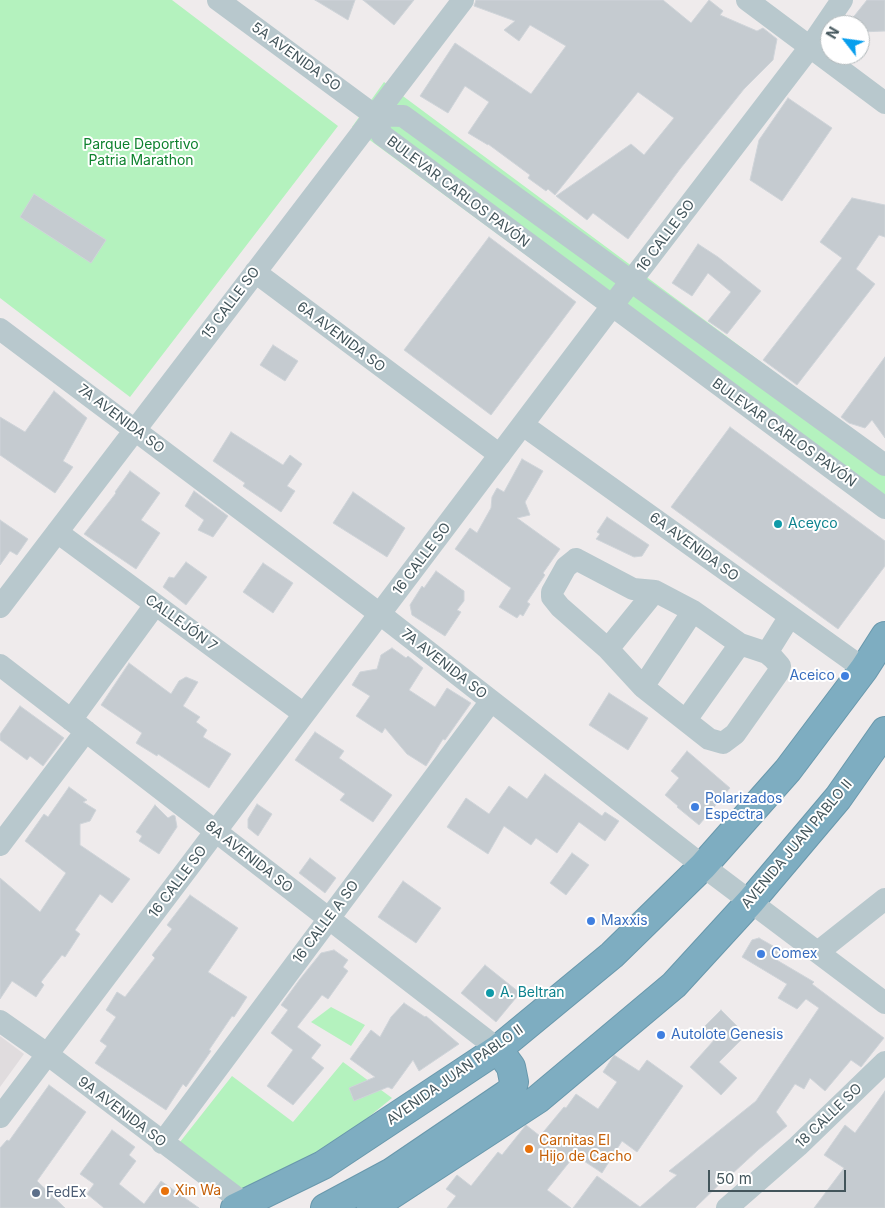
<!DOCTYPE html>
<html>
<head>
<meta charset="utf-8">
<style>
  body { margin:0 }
  #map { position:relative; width:885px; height:1208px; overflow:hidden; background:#efebec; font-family:Inter,sans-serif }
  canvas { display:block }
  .north { position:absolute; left:820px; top:15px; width:50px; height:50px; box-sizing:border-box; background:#fff; border:1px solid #b4bbbd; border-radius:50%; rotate:300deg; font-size:14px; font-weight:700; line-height:20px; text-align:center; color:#43555b }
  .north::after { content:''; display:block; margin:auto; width:18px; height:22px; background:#089eed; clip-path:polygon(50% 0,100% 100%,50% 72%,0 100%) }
  .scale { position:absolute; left:708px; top:1170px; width:138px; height:22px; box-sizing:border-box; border:2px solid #43555b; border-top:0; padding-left:6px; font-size:15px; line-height:18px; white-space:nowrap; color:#43555b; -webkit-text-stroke:4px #fff; paint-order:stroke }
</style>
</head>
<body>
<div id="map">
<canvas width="885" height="1208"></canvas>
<div class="north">N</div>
<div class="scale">50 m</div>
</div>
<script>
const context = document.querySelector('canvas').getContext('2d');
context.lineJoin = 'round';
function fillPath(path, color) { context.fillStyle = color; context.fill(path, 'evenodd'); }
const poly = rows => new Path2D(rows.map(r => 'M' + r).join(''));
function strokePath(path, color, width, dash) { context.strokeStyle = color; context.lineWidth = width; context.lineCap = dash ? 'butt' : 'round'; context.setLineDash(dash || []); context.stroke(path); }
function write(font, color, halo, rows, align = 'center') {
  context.font = font + ' Inter,sans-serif'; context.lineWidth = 4; context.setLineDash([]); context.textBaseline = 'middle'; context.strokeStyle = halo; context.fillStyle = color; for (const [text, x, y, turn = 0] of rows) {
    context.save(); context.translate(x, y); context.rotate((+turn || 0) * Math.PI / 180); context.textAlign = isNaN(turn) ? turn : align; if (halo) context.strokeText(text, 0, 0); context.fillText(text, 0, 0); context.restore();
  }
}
const education = poly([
  [0,1036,24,1054,0,1087]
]);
const green = poly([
  [0,0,172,0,338,126,130,397,0,298],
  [384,82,885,454,885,519,352,127],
  [331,1007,365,1025,351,1046,311,1022],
  [343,1062,392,1098,327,1151,244,1194,180,1142,232,1076,293,1122]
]);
const building = poly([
  [315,0,355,0,348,20,315,0],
  [363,0,414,0,394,25,363,0],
  [476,0,663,0,691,23,709,0,723,11,720,15,757,31,763,28,777,39,773,60,744,89,680,169,628,239,593,213,587,220,556,196,631,144,644,155,674,118,638,92,555,195,548,189,546,191,528,178,530,175,488,144,488,145,468,133,489,102,465,86,448,113,420,96,455,43,531,94,566,46,530,25,519,41,504,30,515,21,474,6,476,0],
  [867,0,885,0,885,31,860,32,860,25,847,25,867,0],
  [788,98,832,128,782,201,750,180,759,140,788,98],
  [34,194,106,240,91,263,20,217,34,194],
  [852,198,885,205,885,237,879,235,856,269,875,284,797,385,763,360,842,258,820,242,852,198],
  [489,237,576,302,491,415,404,350,489,237],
  [698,244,718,257,761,291,727,334,708,321,731,292,708,273,692,296,672,283,698,244],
  [273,345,298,361,285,381,260,365,273,345],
  [885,357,885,438,872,420,865,428,849,423,841,417,885,357],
  [54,391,87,418,63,461,73,467,55,493,0,455,0,417,25,432,54,391],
  [730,427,885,541,885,566,838,629,671,507,730,427],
  [231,432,283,465,290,455,302,464,287,486,295,491,281,512,243,486,245,483,213,461,231,432],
  [522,459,543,471,525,502,530,515,517,518,560,549,543,573,545,575,527,602,530,604,523,616,520,614,517,618,499,607,511,588,455,549,470,528,477,533,491,508,492,497,497,488,504,492,522,459],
  [130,471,160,493,141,520,160,533,136,569,84,534,116,493,115,492,130,471],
  [194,491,228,516,213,537,198,530,204,520,185,506,194,491],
  [353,492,405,528,387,557,333,523,353,492],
  [607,517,649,545,642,556,634,557,596,539,600,534,597,532,607,517],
  [0,520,28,539,17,555,10,551,0,565,0,520],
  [186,562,207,577,186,605,163,587,169,577,174,578,186,562],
  [263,563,293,583,273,613,243,592,263,563],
  [436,571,464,591,464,601,457,610,461,612,445,636,412,615,410,605,422,586,424,588,436,571],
  [392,648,406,658,408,656,423,668,409,690,435,707,447,688,471,703,445,740,443,739,426,766,407,754,385,728,382,733,356,716,370,696,352,685,360,672,377,669,381,655,392,648],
  [129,663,171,694,179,681,186,677,198,682,183,706,200,717,196,722,207,730,203,737,231,754,209,788,158,754,157,756,136,743,142,733,101,705,129,663],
  [609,693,648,718,628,750,589,725,609,693],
  [20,706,64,738,43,766,30,756,27,760,0,740,0,734,20,706],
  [315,732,344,751,339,758,392,795,373,822,340,800,345,794,295,760,315,732],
  [687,751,730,788,699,825,677,807,678,806,665,795,679,778,671,771,687,751],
  [545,774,602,816,605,812,619,821,605,841,579,822,557,853,536,838,531,845,504,826,488,854,447,827,466,798,489,814,509,786,527,799,545,774],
  [69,787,87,800,83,802,96,810,90,821,80,824,80,845,130,879,112,903,100,894,75,930,80,934,65,957,62,955,41,982,44,985,36,997,12,981,0,999,0,878,40,912,66,873,25,841,44,814,48,817,69,787],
  [257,804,272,814,258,836,248,828,248,819,257,804],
  [155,805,168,818,173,815,175,816,177,827,159,854,139,841,142,836,136,832,155,805],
  [572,853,589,865,566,895,550,883,572,853],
  [310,858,336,878,325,893,299,873,310,858],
  [403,881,441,908,416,943,378,917,403,881],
  [190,895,238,928,208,972,247,997,234,1017,232,1016,209,1050,211,1051,186,1087,183,1084,166,1110,95,1063,107,1046,100,1041,116,1017,106,1010,117,992,125,997,155,958,152,955,172,929,167,925,190,895],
  [759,938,780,950,775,959,814,982,812,984,884,1038,861,1067,851,1060,825,1091,810,1078,804,1089,795,1084,776,1112,787,1126,758,1150,732,1174,731,1173,695,1208,573,1208,597,1176,640,1207,677,1175,669,1171,756,1101,819,1008,806,999,797,1009,778,998,787,984,742,957,752,940,759,938],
  [334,950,348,960,343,967,348,971,328,999,322,995,297,1027,321,1045,311,1058,324,1068,293,1105,267,1086,293,1050,271,1033,288,1010,281,1005,300,979,321,953,334,950],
  [485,965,520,993,496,1022,461,993,485,965],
  [404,1003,425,1017,426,1016,459,1044,419,1071,413,1060,392,1089,388,1087,354,1101,349,1088,375,1077,350,1059,371,1030,380,1037,391,1017,404,1003],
  [721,1010,746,1035,719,1062,737,1078,721,1095,690,1067,715,1039,703,1028,721,1010],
  [614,1055,639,1071,647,1060,683,1086,637,1152,622,1141,602,1173,575,1155,547,1190,571,1208,447,1208,456,1196,446,1189,457,1175,471,1186,498,1152,502,1155,526,1125,540,1136,564,1107,566,1108,576,1094,598,1109,617,1082,603,1072,614,1055],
  [49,1085,86,1112,37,1181,65,1208,0,1208,0,1148,7,1140,9,1141,49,1085],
  [885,1091,885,1208,814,1208,844,1168,824,1155,845,1125,855,1133,885,1091],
  [112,1130,135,1147,129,1155,136,1161,119,1184,144,1204,161,1181,199,1208,104,1208,87,1194,94,1184,80,1174,112,1130]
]);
const minor = poly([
  [218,0,374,115],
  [747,0,885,103],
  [374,115,382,135,885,508],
  [374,115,403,116,885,465],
  [255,272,500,455],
  [0,329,380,614,703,866,885,1003],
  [523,425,864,669],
  [57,532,304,714],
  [576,559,633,589,655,591,693,611,740,644,767,653,773,658,780,666,778,673,735,734,723,743,709,739,643,687,608,649,560,607,552,597,552,592,566,567,576,559],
  [0,607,463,0],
  [608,649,655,591],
  [767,653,790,616],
  [0,665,498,1049],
  [643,687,693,611],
  [71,720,155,605],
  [686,720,740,644],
  [0,845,86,731],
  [818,952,885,899],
  [0,1021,47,1054,245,1204],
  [0,1117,612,306,810,47,842,0],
  [162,1143,491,701],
  [727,1208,798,1146,885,1062]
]);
const highway = poly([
  [235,1208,323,1165,498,1049,612,955,703,866,788,770,864,669,885,636],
  [325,1208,392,1172,507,1094,512,1089,514,1082,511,1067,498,1049],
  [371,1208,538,1099,674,985,751,901,838,798,885,731]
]);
const markers = [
  [778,524,5,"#0f9aa8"],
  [845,676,5,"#3f7fe0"],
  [695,807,5,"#3f7fe0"],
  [591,921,5,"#3f7fe0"],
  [761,954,5,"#3f7fe0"],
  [490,993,5,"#0f9aa8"],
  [661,1035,5,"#3f7fe0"],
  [529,1149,5,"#e8710a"],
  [165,1191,5,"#e8710a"],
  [36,1193,5,"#5c6f8a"]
];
const streetNames = [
  ["5A AVENIDA SO",296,57,36],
  ["BULEVAR CARLOS PAVÓN",458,192,37],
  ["16 CALLE SO",666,236,-53],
  ["15 CALLE SO",231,303,-53],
  ["6A AVENIDA SO",341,337,37],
  ["7A AVENIDA SO",121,419,37],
  ["BULEVAR CARLOS PAVÓN",784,433,36],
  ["6A AVENIDA SO",694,547,36],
  ["16 CALLE SO",422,559,-53],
  ["CALLEJÓN 7",181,623,36],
  ["7A AVENIDA SO",444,664,38],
  ["AVENIDA JUAN PABLO II",797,844,-50],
  ["8A AVENIDA SO",249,857,38],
  ["16 CALLE SO",178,882,-53],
  ["16 CALLE A SO",326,922,-53],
  ["AVENIDA JUAN PABLO II",455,1075,-35],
  ["9A AVENIDA SO",122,1112,37],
  ["18 CALLE SO",829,1116,-44]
];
const parkNames = [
  ["Parque Deportivo",141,145],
  ["Patria Marathon",141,161]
];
const cultureNames = [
  ["Aceyco",788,524],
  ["A. Beltran",500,993]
];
const shopNames = [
  ["Aceico",835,676,"right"],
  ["Polarizados",705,799],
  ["Espectra",705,815],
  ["Maxxis",601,921],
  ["Comex",771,954],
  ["Autolote Genesis",671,1035]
];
const foodNames = [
  ["Carnitas El",539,1141],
  ["Hijo de Cacho",539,1157],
  ["Xin Wa",175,1191]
];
const serviceNames = [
  ["FedEx",46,1193]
];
fillPath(education, '#e0dcde');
fillPath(green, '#b4f2be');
fillPath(building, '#c5cbd0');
strokePath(building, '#cfd4d9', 1);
strokePath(highway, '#6998ac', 30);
strokePath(minor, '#b8c8cd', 22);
strokePath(highway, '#7eadc1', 28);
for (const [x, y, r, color] of markers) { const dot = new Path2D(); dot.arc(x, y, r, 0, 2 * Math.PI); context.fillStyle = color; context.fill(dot); strokePath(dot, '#fff', 2); }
write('14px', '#43555b', '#fff', streetNames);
write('14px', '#0e822e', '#fff', parkNames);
write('14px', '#0d838f', '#fff', cultureNames, 'left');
write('14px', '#366cbe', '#fff', shopNames, 'left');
write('14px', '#c56008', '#fff', foodNames, 'left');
write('14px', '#4e5e75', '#fff', serviceNames, 'left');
</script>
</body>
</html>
